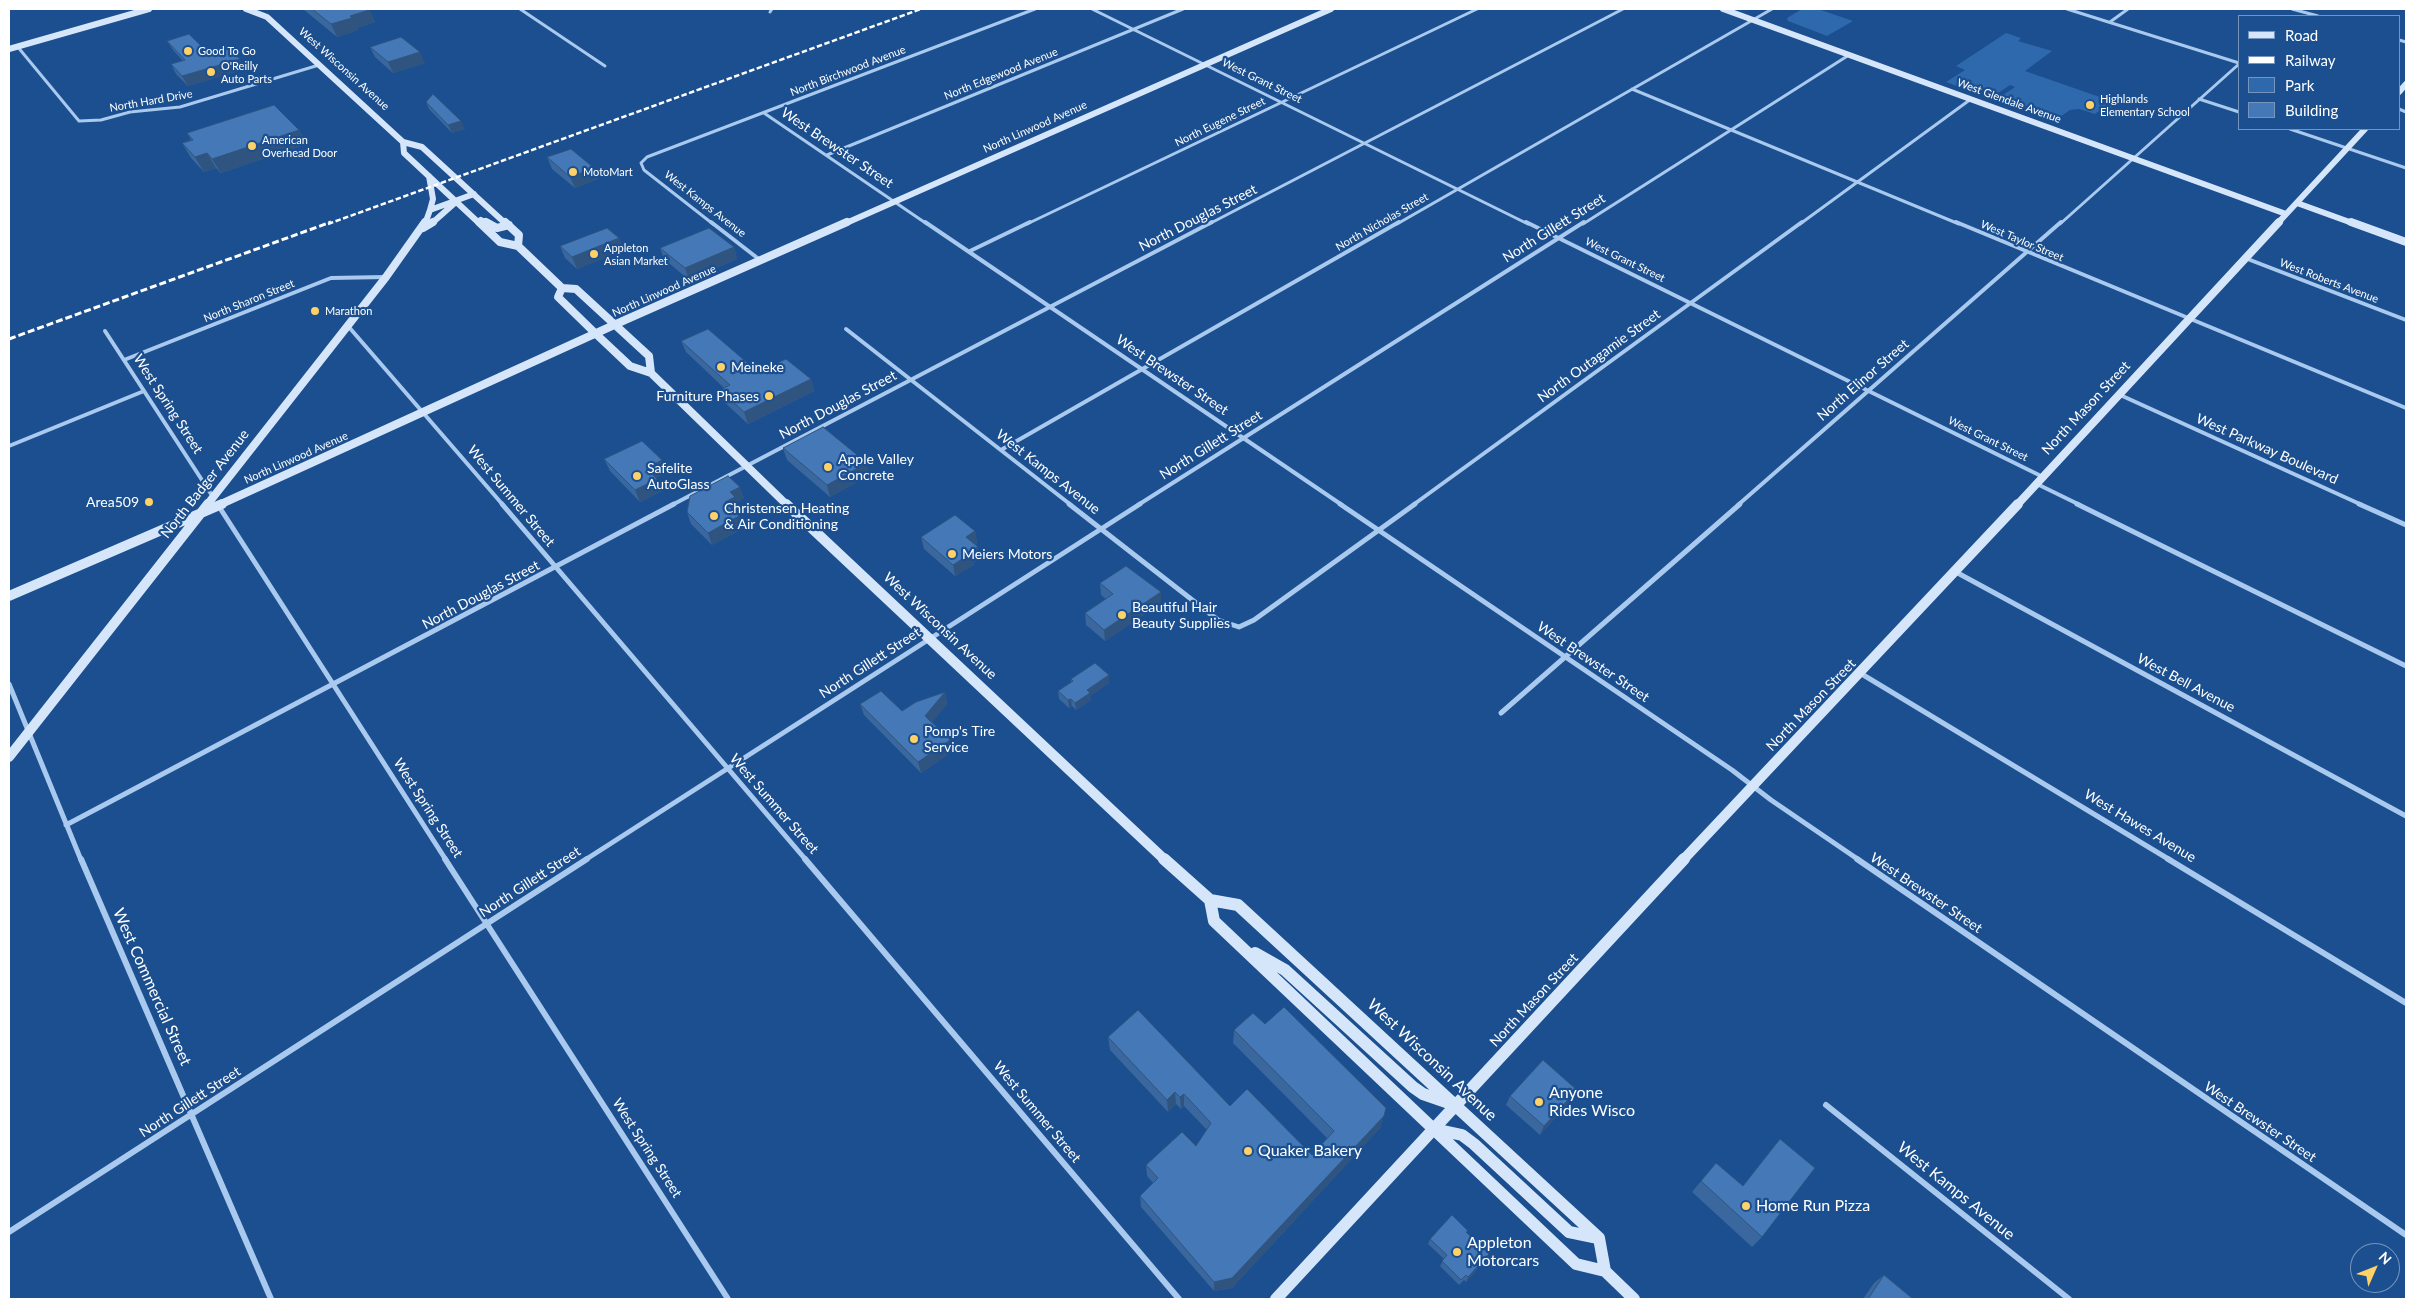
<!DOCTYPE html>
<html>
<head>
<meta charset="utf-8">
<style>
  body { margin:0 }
  #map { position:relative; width:2415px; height:1308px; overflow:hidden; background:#1b4f8f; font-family:Lato,sans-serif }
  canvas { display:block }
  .frame { position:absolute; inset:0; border:10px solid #fff; pointer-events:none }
  .legend { position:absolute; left:2238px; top:15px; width:162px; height:115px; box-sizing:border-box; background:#1b4f8f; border:1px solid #7695bc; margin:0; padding:6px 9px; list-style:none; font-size:15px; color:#fff }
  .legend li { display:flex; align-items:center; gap:10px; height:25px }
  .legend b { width:25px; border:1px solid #7695bc }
  .north { position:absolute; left:2350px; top:1243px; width:50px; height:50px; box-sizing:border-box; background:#1b4f8f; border:1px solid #7695bc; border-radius:50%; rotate:46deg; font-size:14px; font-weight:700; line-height:20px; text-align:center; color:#fff }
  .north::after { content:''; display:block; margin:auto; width:18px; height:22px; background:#ffd166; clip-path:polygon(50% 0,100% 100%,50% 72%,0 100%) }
</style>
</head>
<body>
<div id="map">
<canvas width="2415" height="1308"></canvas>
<div class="frame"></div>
<ul class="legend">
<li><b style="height:6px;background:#d6e6fa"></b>Road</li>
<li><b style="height:6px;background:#fff"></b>Railway</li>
<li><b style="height:14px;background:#2e69ad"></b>Park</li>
<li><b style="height:14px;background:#4478b7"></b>Building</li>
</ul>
<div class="north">N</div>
</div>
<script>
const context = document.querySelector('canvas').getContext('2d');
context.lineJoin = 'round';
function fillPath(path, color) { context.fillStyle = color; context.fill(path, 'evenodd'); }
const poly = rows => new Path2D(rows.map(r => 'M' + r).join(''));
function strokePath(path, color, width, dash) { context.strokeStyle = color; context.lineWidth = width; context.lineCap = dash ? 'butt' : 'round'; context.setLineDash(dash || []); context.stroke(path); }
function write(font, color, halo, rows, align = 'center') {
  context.font = font + ' Lato,sans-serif'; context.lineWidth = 4.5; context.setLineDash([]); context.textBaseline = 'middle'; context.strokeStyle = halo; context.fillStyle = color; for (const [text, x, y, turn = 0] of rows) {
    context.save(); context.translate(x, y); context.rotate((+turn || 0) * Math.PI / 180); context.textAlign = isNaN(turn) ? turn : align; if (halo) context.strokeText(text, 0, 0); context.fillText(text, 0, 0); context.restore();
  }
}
const green = poly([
  [1802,9,1818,9,1853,21,1827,36,1788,21,1787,18],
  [2006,33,2021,38,2018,41,2052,51,2025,71,2117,103,2109,109,2103,108,2095,114,2079,109,2070,110,2054,121,1996,100,2015,87,2010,85,1991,98,1946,82,1965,70,1956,66]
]);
const streetFar3 = poly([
  [520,9,605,66],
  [1092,9,1528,224],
  [2067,9,2239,63],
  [2292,9,2318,16],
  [770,12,772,9],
  [2110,22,2128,9],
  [2399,40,2406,42],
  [17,46,79,121,101,120,130,112,180,107,319,65],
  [1632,89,1959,224],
  [2199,99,2239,112],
  [2399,109,2406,112],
  [764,113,927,224],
  [2290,129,2406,168],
  [827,155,1183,9],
  [713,224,644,170,641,163,647,157,1035,9],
  [1027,224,1477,9],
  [1209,224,1623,9],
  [1397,224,1772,9],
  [1583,224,1849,55],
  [1800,224,1971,99],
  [2060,224,2239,64]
]);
const streetFar2 = poly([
  [711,222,760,260],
  [925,222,1342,505],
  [1526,222,2041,476],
  [1956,222,2406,408],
  [970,251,1030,222],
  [2245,258,2406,320],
  [348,326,503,505],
  [846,329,1071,505],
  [105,331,213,497],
  [124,360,331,278,385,277],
  [2118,394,2362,505],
  [9,446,144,391],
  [1001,450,1399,222],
  [2035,483,2080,505],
  [672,505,1212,222],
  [1138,505,1584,222],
  [1413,505,1802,222],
  [1738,505,2061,222]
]);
const streetFar1 = poly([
  [502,504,806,860],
  [1069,504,1218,620,1239,627,1254,620,1415,504],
  [1340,504,1732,770,1771,800,1859,860],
  [2077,504,2406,666],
  [2359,504,2406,525],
  [218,505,446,860],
  [1954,571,2406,816],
  [1860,673,2170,860],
  [9,684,81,860],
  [1501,713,1740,504],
  [66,825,674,504],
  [585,860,1140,504]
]);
const street = poly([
  [81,859,271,1299],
  [445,859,728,1299],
  [805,859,1179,1299],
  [1857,859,2406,1235],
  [2168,859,2406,1003],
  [1826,1105,2069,1299],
  [9,1232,587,859]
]);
const secondaryFar3 = poly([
  [246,9,267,17,403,142,422,147,506,224],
  [1723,9,2286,214],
  [9,49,149,9],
  [2399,92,2406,84],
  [403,142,404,153,480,224],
  [429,176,433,199,430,210],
  [2297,203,2355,224],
  [481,220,488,224],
  [425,224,430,210,474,194],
  [431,224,457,201],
  [844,224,1331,9],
  [2277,224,2365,129]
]);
const secondaryFar2 = poly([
  [479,222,500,242,518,246,562,288,576,289,649,356,651,373],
  [486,222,497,228,509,225],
  [505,222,519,235,518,246],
  [2351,222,2406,242],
  [423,228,433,222],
  [562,288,558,297,596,334,630,366,651,373,787,505],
  [207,505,386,277,425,222],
  [219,505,625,320,847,222],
  [2017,505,2279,222]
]);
const secondaryFar1 = poly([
  [786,504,1165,860],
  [9,596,222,504],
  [9,757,208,504],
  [1683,860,2018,504]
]);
const secondary = poly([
  [1164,859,1210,900,1238,905,1599,1238,1605,1271],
  [1210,900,1214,921,1576,1264,1605,1271,1634,1299],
  [1255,953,1285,970,1413,1087,1423,1094,1449,1103],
  [1434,1129,1462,1135,1474,1144,1569,1232,1598,1238],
  [1276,1299,1684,859]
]);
const railFar1 = poly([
  [328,224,921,9]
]);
const rail = poly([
  [9,339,331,222]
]);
const wall = poly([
  [303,9,368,9,369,10,375,22,357,28,358,30,337,37],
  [167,41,208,53,245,69,188,86,176,74,171,64,183,61,173,50],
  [370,47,425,63,393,73,375,57],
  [426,102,465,129,452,133,429,109],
  [299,130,307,144,221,173,216,168,204,172,191,158,182,143,191,140,187,133],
  [547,157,594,168,598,179,575,188,552,169],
  [619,238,624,250,577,269,565,258,560,246],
  [734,247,737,259,689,280,664,259,660,248],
  [681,341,758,372,811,379,814,391,748,424,724,402,720,390,724,388,686,352],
  [783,448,870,475,830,497,787,460],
  [604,459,667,472,655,478,657,479,662,491,640,502,610,471],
  [744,498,737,502,739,509,734,511,739,516,744,528,712,545,691,524,687,512],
  [975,531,977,543,975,545,980,559,973,563,974,565,955,576,924,549,921,537],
  [1100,583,1161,603,1105,641,1086,625,1085,613,1106,599,1101,595],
  [1071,679,1109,683,1090,696,1091,700,1076,710,1072,706,1069,708,1059,699,1058,691,1071,682],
  [945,692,947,704,932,722,950,740,953,751,921,773,864,715,860,704,902,711],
  [1265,1024,1381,1127,1232,1288,1214,1291,1141,1207,1140,1196,1153,1183,1147,1176,1146,1165,1196,1146,1207,1130,1184,1106,1181,1109,1176,1104,1168,1112,1110,1050,1108,1037,1230,1106,1312,1155,1327,1138,1233,1043,1234,1030],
  [1510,1096,1572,1099,1540,1135,1506,1105],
  [1780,1139,1762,1237,1752,1247,1692,1192,1716,1163,1743,1186,1770,1151],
  [1467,1233,1486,1259,1466,1282,1464,1280,1459,1285,1440,1266,1444,1259,1428,1244,1430,1239],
  [1884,1275,1913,1299,1863,1299,1874,1283]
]);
const shadedWall = poly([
  [369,10,375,22,357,28,358,30,337,37,331,24,350,16],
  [420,52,425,63,393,73,388,62],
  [240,59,245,69,188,86,182,76],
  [461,121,465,129,452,133,448,125],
  [299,130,307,144,221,173,212,159],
  [207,153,216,168,204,172,195,157],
  [594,168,598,179,575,188,570,177],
  [619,238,624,250,577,269,572,257],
  [734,247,737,259,689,280,685,268],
  [811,379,814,391,748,424,744,412],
  [662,460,667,472,651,480,646,468],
  [867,463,870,475,830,497,827,485],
  [657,479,662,491,640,502,635,490],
  [740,487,744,498,737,502,739,509,729,514,725,502,730,492],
  [739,516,744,528,712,545,708,533],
  [975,531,977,543,968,549,966,537],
  [978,547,980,559,973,563,974,565,955,576,953,565,969,552],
  [1161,592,1161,603,1105,641,1104,630],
  [1109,675,1109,683,1090,696,1091,700,1076,710,1075,703,1087,690],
  [945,692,947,704,928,727,925,716],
  [1071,699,1072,706,1069,708,1068,700],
  [950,740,953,751,921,773,918,762],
  [1577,1090,1572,1099,1540,1135,1544,1126],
  [1175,1092,1176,1104,1168,1112,1167,1100],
  [1184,1094,1184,1106,1181,1109,1180,1097],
  [1384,1116,1381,1127,1232,1288,1214,1291,1214,1282],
  [1489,1254,1486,1259,1466,1282,1468,1277]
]);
const building = poly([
  [312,9,368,9,369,10,350,16,352,18,331,24,312,9],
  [189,34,208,53,227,48,240,59,182,76,171,64,185,60,167,41,189,34],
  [401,37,420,52,388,62,370,47,401,37],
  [433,94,461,121,448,125,426,102,433,94],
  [274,105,299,130,212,159,207,153,195,157,182,143,193,140,187,133,274,105],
  [571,149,594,168,570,177,547,157,571,149],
  [607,228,619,238,572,257,560,246,607,228],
  [709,228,734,247,685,268,660,248,709,228],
  [708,329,758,372,786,359,811,379,744,412,720,390,730,385,681,341,708,329],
  [823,427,867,463,827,485,783,448,823,427],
  [642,441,662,460,646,468,657,479,635,490,604,459,642,441],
  [728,476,740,487,730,492,735,497,725,502,739,516,708,533,687,512,690,496,728,476],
  [955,515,975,531,966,537,978,547,969,552,971,553,953,565,921,537,955,515],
  [1126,566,1161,592,1104,630,1085,613,1113,594,1100,583,1126,566],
  [1095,663,1109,675,1087,690,1090,693,1075,703,1071,699,1068,700,1058,691,1073,681,1071,679,1095,663],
  [881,691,902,711,916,702,945,692,925,716,950,740,918,762,860,704,881,691],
  [1284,1007,1386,1108,1384,1116,1232,1278,1214,1282,1140,1196,1158,1178,1146,1165,1182,1132,1196,1146,1211,1123,1184,1094,1180,1097,1175,1092,1167,1100,1108,1037,1138,1010,1230,1106,1247,1089,1312,1155,1334,1131,1234,1030,1253,1013,1265,1024,1284,1007],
  [1543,1060,1577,1090,1544,1126,1510,1096,1543,1060],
  [1780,1139,1815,1168,1762,1237,1701,1181,1716,1163,1743,1186,1780,1139],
  [1452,1215,1468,1231,1466,1232,1489,1254,1468,1277,1466,1275,1461,1280,1442,1261,1447,1255,1430,1239,1452,1215],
  [1884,1275,1913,1299,1868,1299,1884,1275]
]);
const markers = [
  [188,51,5,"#ffd166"],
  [211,72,5,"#ffd166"],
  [2090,105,5,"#ffd166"],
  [252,146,5,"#ffd166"],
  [573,172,5,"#ffd166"],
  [594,254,5,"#ffd166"],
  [315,311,5,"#ffd166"],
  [721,367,5,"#ffd166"],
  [769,396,5,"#ffd166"],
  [828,467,5,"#ffd166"],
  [637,476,5,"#ffd166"],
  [149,502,5,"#ffd166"],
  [714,516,5,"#ffd166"],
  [952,554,5,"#ffd166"],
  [1122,615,5,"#ffd166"],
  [914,739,5,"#ffd166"],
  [1539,1102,5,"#ffd166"],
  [1248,1151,5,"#ffd166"],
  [1746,1206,5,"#ffd166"],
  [1457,1252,5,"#ffd166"]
];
const farPoinames = [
  ["Good To Go",198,51],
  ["O'Reilly",221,66],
  ["Auto Parts",221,79],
  ["Highlands",2100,99],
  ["Elementary School",2100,112],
  ["American",262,140],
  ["Overhead Door",262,153],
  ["MotoMart",583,172],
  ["Appleton",604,248],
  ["Asian Market",604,261],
  ["Marathon",325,311]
];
const farStreetnames = [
  ["West Wisconsin Avenue",344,69,42],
  ["North Birchwood Avenue",848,71,-21],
  ["North Edgewood Avenue",1001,74,-22],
  ["West Grant Street",1262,81,26],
  ["North Hard Drive",151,101,-10],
  ["West Glendale Avenue",2009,101,20],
  ["North Eugene Street",1220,122,-26],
  ["North Linwood Avenue",1035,127,-24],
  ["West Kamps Avenue",705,204,38],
  ["North Nicholas Street",1382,222,-30],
  ["West Taylor Street",2022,241,23],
  ["West Grant Street",1625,260,26],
  ["West Roberts Avenue",2329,281,21],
  ["North Linwood Avenue",664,291,-24],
  ["North Sharon Street",249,301,-22],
  ["West Grant Street",1988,439,26],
  ["North Linwood Avenue",296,458,-24]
];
const streetNames = [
  ["West Brewster Street",837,148,34],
  ["North Douglas Street",1198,218,-27],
  ["North Gillett Street",1554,228,-32],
  ["North Outagamie Street",1599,356,-36],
  ["West Brewster Street",1172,375,34],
  ["North Elinor Street",1863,380,-41],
  ["West Spring Street",168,404,57],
  ["North Douglas Street",838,405,-28],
  ["North Mason Street",2086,408,-47],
  ["North Gillett Street",1211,445,-32],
  ["West Parkway Boulevard",2267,449,24],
  ["West Kamps Avenue",1048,472,38],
  ["North Badger Avenue",205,484,-52],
  ["West Summer Street",511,496,50],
  ["North Douglas Street",481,595,-28],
  ["West Wisconsin Avenue",940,626,43],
  ["West Brewster Street",1593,662,34],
  ["North Gillett Street",870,663,-33],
  ["West Bell Avenue",2186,683,28],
  ["North Mason Street",1811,705,-46],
  ["West Summer Street",774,804,49],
  ["West Spring Street",428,808,57],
  ["West Hawes Avenue",2140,826,31],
  ["North Gillett Street",530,882,-33],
  ["West Brewster Street",1926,893,34],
  ["North Mason Street",1534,1000,-47],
  ["North Gillett Street",190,1102,-33],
  ["West Summer Street",1037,1112,50],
  ["West Brewster Street",2260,1122,34],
  ["West Spring Street",647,1148,57]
];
const poiNames = [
  ["Meineke",731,367],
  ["Furniture Phases",759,396,"right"],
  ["Apple Valley",838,459],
  ["Concrete",838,475],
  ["Safelite",647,468],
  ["AutoGlass",647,484],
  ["Area509",139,502,"right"],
  ["Christensen Heating",724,508],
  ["& Air Conditioning",724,524],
  ["Meiers Motors",962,554],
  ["Beautiful Hair",1132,607],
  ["Beauty Supplies",1132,623],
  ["Pomp's Tire",924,731],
  ["Service",924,747]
];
const nearStreetnames = [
  ["West Commercial Street",152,987,66],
  ["West Wisconsin Avenue",1432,1060,43],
  ["West Kamps Avenue",1956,1191,39]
];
const nearPoinames = [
  ["Anyone",1549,1093],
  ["Rides Wisco",1549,1111],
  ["Quaker Bakery",1258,1151],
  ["Home Run Pizza",1756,1206],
  ["Appleton",1467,1243],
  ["Motorcars",1467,1261]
];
fillPath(green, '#2e69ad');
strokePath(streetFar3, '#a9c9ee', 3);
strokePath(streetFar2, '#a9c9ee', 4);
strokePath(streetFar1, '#a9c9ee', 5);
strokePath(street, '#a9c9ee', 6);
strokePath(secondaryFar3, '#d6e6fa', 6);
strokePath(secondaryFar2, '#d6e6fa', 8);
strokePath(secondaryFar1, '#d6e6fa', 10);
strokePath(secondary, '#d6e6fa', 12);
strokePath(railFar1, '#fff', 2.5, [5.5, 2.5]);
strokePath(rail, '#fff', 3, [7, 3]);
fillPath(wall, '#3a679d');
fillPath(shadedWall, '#305480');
fillPath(building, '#4478b7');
strokePath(building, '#305480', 1);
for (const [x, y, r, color] of markers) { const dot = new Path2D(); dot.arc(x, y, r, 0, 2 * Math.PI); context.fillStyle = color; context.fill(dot); strokePath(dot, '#1b4f8f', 2); }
write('11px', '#fff', '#1b4f8f', farPoinames, 'left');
write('11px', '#fff', '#1b4f8f', farStreetnames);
write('14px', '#fff', '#1b4f8f', streetNames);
write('14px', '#fff', '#1b4f8f', poiNames, 'left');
write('16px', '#fff', '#1b4f8f', nearStreetnames);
write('16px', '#fff', '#1b4f8f', nearPoinames, 'left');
</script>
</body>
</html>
